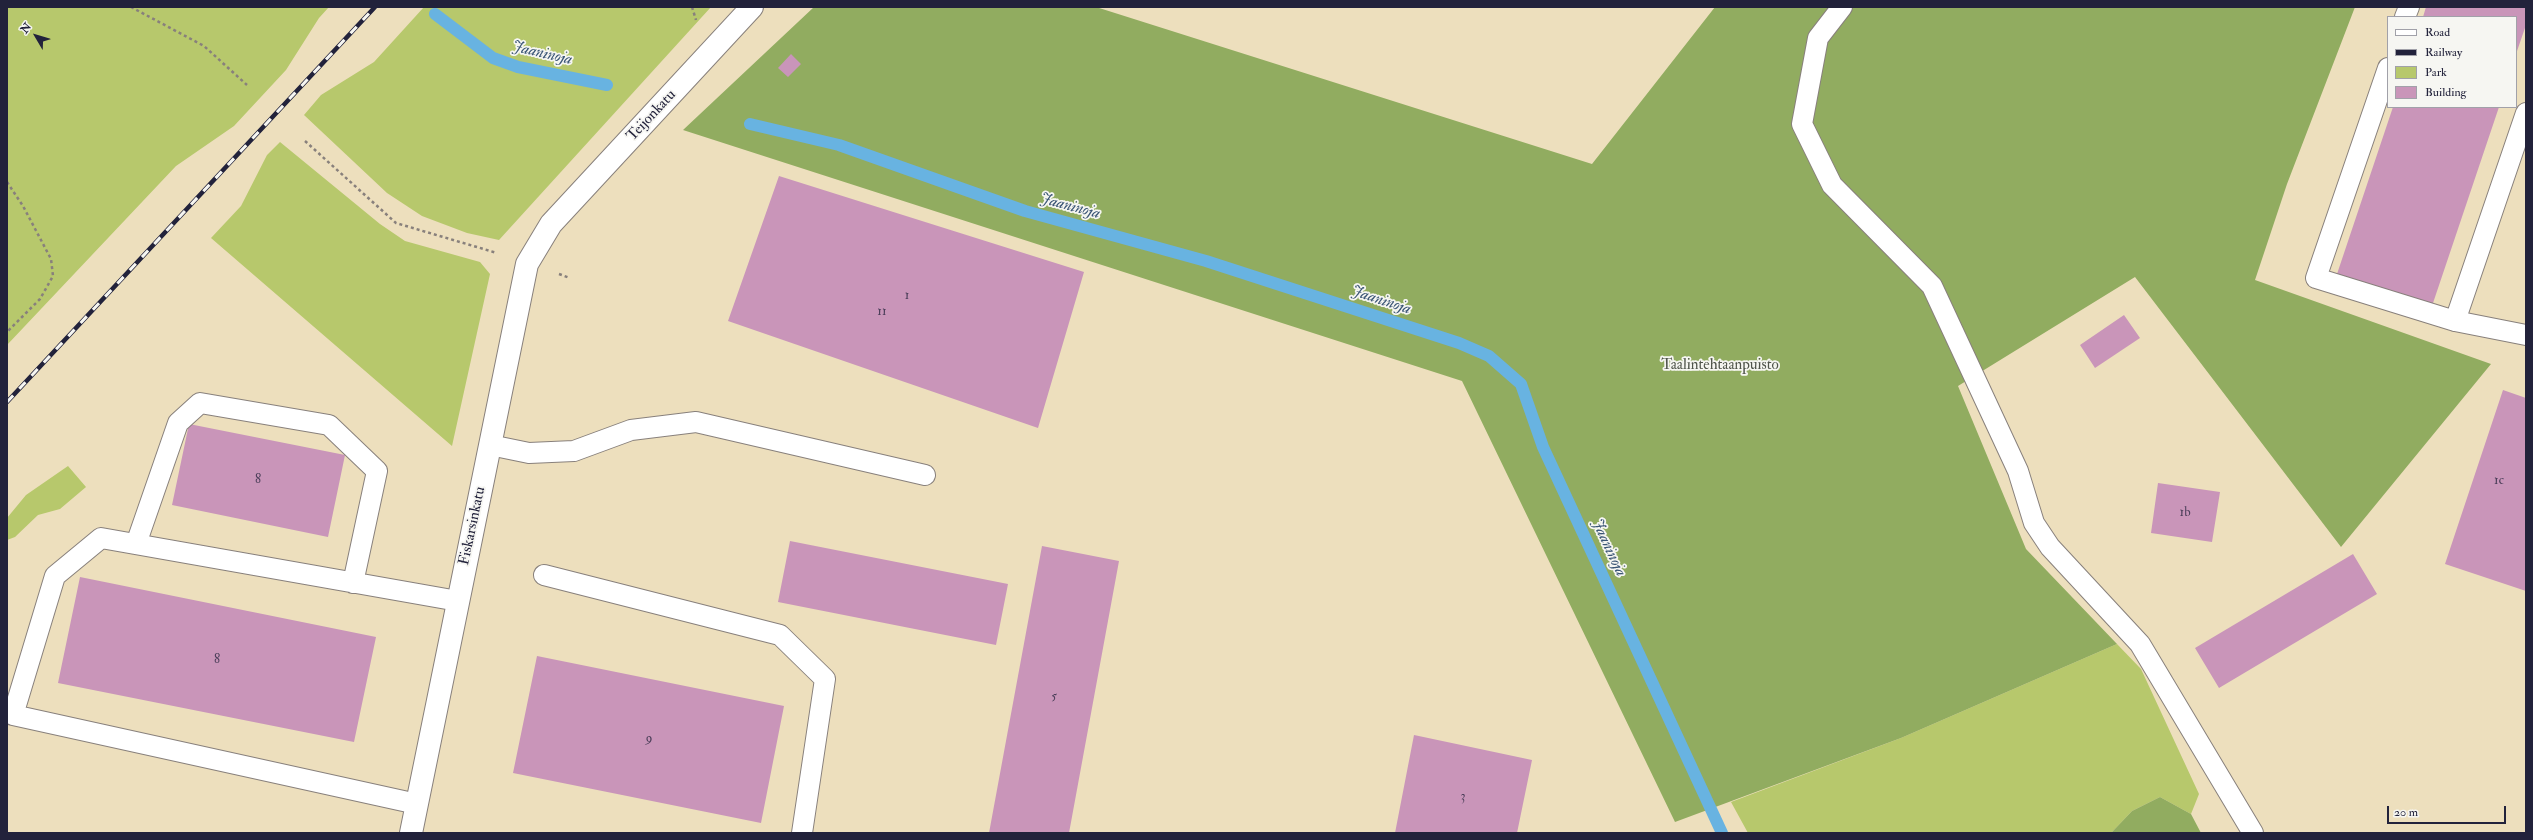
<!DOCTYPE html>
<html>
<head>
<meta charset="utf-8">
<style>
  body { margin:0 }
  #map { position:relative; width:2533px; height:840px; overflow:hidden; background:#eddfbd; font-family:"IM FELL Double Pica",serif }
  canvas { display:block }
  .frame { position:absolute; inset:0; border:8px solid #22223b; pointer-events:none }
  .legend { position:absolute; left:2387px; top:16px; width:130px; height:92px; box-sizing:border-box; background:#f6f6f2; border:1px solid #a1a1a9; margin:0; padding:5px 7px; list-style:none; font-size:12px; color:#22223b }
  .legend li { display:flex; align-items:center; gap:8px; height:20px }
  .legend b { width:20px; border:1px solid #a1a1a9 }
  .north { position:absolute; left:16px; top:16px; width:40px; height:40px; -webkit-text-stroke:3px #f6f6f2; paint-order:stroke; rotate:308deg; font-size:11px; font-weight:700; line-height:16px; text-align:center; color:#22223b }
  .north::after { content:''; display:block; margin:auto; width:14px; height:18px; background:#22223b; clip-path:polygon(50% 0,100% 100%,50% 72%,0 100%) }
  .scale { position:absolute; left:2387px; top:806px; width:119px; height:18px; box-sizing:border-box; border:2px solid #22223b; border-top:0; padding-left:5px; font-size:12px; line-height:14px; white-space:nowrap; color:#22223b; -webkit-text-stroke:3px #f6f6f2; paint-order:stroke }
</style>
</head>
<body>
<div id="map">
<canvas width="2533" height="840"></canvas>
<div class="frame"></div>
<ul class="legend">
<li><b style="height:5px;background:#fff"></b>Road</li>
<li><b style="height:5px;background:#22223b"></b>Railway</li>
<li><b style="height:11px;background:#b7c86c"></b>Park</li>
<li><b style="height:11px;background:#c995b9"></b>Building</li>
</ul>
<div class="north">N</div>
<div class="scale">20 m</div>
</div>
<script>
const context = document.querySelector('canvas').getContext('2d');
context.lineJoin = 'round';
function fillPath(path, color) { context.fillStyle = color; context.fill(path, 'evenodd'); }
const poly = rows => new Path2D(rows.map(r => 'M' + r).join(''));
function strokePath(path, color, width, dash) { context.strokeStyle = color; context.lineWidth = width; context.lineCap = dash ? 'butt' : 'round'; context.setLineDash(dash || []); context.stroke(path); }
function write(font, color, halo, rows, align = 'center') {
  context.font = font + ' "IM FELL Double Pica",serif'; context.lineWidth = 3.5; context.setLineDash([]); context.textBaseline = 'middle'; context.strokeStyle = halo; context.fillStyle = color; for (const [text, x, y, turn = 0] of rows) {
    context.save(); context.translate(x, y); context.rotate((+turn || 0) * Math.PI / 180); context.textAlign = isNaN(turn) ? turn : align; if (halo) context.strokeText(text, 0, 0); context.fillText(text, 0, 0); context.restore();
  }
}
const green = poly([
  [7,7,329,7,319,18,286,70,234,126,176,166,7,345],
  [424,7,711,7,499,240,467,233,422,216,387,193,304,115,321,95,374,62],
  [280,142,380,224,405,241,480,262,490,274,452,446,211,238,241,206,267,155],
  [68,466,86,487,60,509,38,515,15,537,7,540,7,518,26,495],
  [2117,644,2141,669,2199,794,2191,814,2160,797,2132,811,2111,833,1748,833,1731,802,1901,738]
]);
const forest = poly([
  [814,7,1096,7,1592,164,1715,7,2355,7,2287,184,2255,280,2491,364,2341,547,2135,277,1958,386,2026,549,2117,644,1901,738,1675,822,1462,381,683,130],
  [2160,797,2191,814,2201,833,2111,833,2132,811]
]);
const stream = poly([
  [435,14,493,58,518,67,607,85],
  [750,124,839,145,1025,211,1206,261,1459,343,1489,356,1521,384,1543,447,1722,833]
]);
const building = poly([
  [2426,7,2526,7,2526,25,2516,54,2516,17,2423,17],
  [791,54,801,64,788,77,778,68],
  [2393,107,2499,107,2432,306,2337,274],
  [779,176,1084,272,1038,428,728,321],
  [2124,315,2140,338,2095,368,2080,345],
  [2503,390,2526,398,2526,591,2445,564],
  [189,424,345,455,328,537,172,505],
  [2158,483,2220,492,2212,542,2151,533],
  [790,541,1008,584,996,645,778,602],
  [1042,546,1119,561,1069,833,989,833],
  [2353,554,2377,594,2219,688,2195,648],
  [80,577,376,637,354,742,58,683],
  [537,656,784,706,761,823,513,773],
  [1414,735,1532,760,1517,833,1395,833]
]);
const path = poly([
  [131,7,204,46,247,85],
  [692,7,696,20],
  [305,141,396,223,497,253],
  [7,182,23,206,51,259,53,276,40,299,7,332],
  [559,274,570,278]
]);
const service = poly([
  [1842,7,1818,38,1802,124,1832,185,1932,286,2018,471,2034,523,2050,547,2140,644,2253,833],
  [2405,17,2409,7],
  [2388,68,2316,278,2455,321,2526,335],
  [2455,321,2526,113],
  [490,445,529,453,574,451,631,430,696,422,925,475],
  [136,544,178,423,200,403,329,425,377,471,353,583],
  [544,575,780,635,825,679,802,833],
  [417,804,13,715,55,576,101,538,458,601]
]);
const minor = poly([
  [411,833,527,264,551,224,752,7]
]);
const rail = poly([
  [7,402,375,7]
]);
const numberNames = [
  ["1",907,296],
  ["11",882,312],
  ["8",258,480],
  ["1c",2499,481],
  ["1b",2185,513],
  ["8",217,660],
  ["5",1054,697],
  ["9",649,739],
  ["3",1463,797]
];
const streetNames = [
  ["Teijonkatu",652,116,-47],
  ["Fiskarsinkatu",473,526,-78]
];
const parkNames = [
  ["Taalintehtaanpuisto",1720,366]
];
const waterNames = [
  ["Jaaninoja",542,54,13],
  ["Jaaninoja",1070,207,15],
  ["Jaaninoja",1381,301,18],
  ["Jaaninoja",1608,548,65]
];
fillPath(green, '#b7c86c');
fillPath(forest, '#91ac60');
strokePath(stream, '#68b3e1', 12);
fillPath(building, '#c995b9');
strokePath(service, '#88807c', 22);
strokePath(minor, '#88807c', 24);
strokePath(path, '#88807c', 2.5, [3, 3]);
strokePath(service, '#fff', 20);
strokePath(minor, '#fff', 22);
strokePath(rail, '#22223b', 4.5);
strokePath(rail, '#f6f6f2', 3, [9]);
write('13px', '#4c3f5a', null, numberNames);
write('15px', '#22223b', '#f6f6f2', streetNames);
write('15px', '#4f544a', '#f6f6f2', parkNames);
write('italic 16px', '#3a5575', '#f6f6f2', waterNames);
</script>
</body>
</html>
